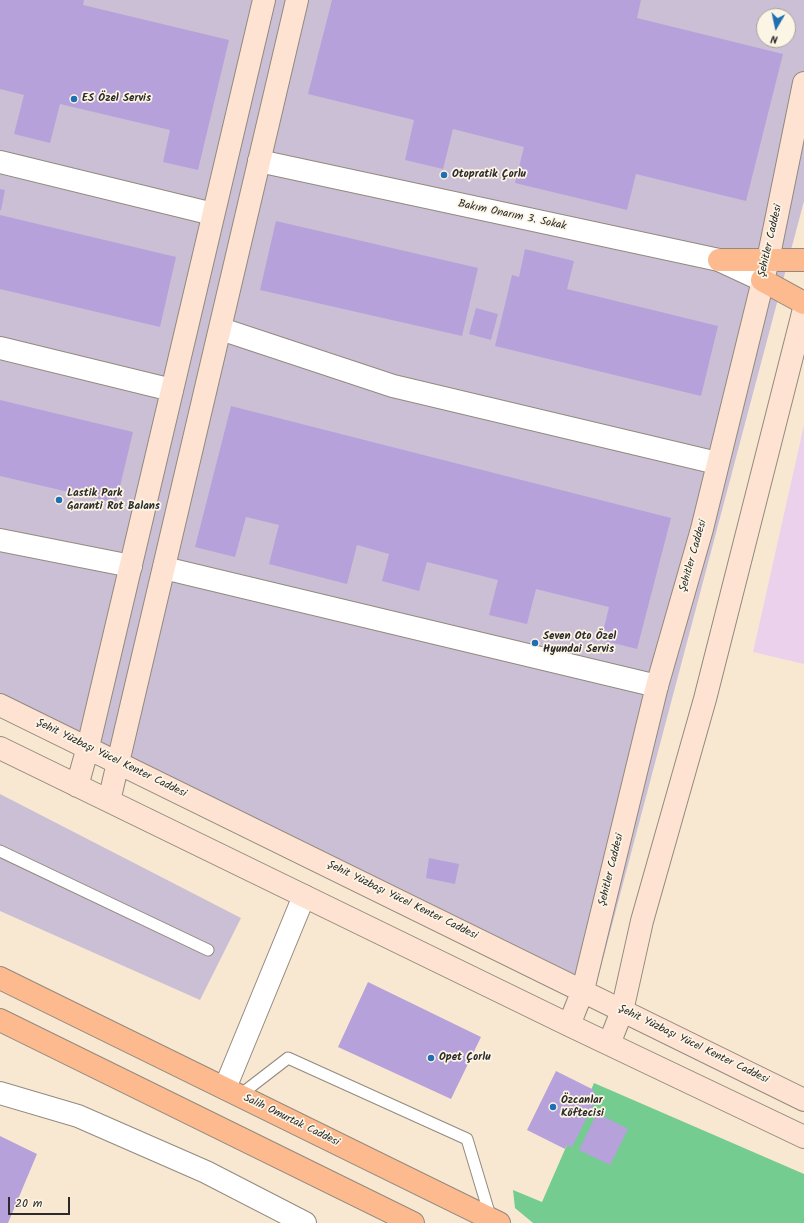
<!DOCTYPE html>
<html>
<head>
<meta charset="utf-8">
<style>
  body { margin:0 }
  #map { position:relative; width:804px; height:1223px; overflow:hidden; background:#f8e8d2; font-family:Kalam,sans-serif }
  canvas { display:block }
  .north { position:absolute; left:756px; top:8px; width:40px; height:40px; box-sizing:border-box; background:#fcf5e5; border:1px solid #a8a49b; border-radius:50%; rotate:189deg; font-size:11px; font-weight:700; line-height:16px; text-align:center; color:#2b2b2b }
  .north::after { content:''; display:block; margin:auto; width:14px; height:18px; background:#1f6fb2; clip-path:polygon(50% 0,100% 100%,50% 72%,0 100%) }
  .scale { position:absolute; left:8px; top:1197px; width:62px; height:18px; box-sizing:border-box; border:2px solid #2b2b2b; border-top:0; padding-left:5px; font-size:12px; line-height:14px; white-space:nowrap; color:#2b2b2b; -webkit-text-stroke:3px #fcf5e5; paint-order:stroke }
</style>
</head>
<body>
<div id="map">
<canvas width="804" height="1223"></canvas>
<div class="north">N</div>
<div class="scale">20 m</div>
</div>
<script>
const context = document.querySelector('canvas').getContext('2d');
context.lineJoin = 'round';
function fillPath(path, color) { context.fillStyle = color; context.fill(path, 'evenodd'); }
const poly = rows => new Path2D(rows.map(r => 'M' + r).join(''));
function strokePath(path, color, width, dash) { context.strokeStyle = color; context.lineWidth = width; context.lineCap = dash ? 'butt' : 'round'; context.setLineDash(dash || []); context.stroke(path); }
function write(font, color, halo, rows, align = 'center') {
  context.font = font + ' Kalam,sans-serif'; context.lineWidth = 3.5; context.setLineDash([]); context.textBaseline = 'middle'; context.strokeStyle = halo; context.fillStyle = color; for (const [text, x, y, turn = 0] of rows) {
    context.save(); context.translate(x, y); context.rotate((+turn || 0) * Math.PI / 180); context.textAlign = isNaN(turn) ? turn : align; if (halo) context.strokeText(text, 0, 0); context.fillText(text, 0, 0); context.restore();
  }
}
const built = poly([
  [804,425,804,664,753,652]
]);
const industrial = poly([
  [0,0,804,0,804,201,590,1008,0,717],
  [764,16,788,16,788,40,764,40],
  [0,794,241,918,200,1000,0,911]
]);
const green = poly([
  [594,1083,804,1174,804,1223,533,1223,515,1208,513,1190,542,1202]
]);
const building = poly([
  [0,0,84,0,83,5,229,40,198,170,163,162,170,130,60,104,50,143,14,134,24,95,0,89],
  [332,0,641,0,637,18,783,54,746,201,636,174,627,210,590,201,515,183,524,147,453,129,443,169,405,160,414,120,308,94],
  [0,189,5,190,1,210,0,210],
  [0,215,176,257,160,327,0,289],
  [276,221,478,268,462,336,260,290],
  [525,249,574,261,567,289,718,326,701,396,495,346,512,275,519,277],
  [476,308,498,314,491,340,469,334],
  [0,400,133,432,116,503,0,476],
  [231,406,671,518,637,649,601,640,609,607,536,589,527,624,489,615,498,580,427,562,419,591,382,581,389,554,357,545,347,584,269,564,279,525,246,517,235,557,195,547],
  [429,858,459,864,455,884,426,878],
  [368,982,481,1037,451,1099,338,1047],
  [556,1071,594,1090,593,1093,598,1096,572,1147,567,1145,565,1149,527,1130],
  [597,1113,628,1129,610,1165,579,1150],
  [0,1136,37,1154,8,1223,0,1223]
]);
const lane = poly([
  [0,851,208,950],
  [240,1095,288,1058,467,1139,491,1219]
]);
const street = poly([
  [259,161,719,260,762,280],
  [0,162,213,214],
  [221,329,393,386,717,463],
  [0,348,172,390],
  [0,540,131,566],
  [164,568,657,686],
  [225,1088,304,896],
  [0,1093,78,1116,206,1172,305,1223]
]);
const secondary = poly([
  [0,705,804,1100],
  [0,748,569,1025,804,1137],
  [77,786,88,747,264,0],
  [109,801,297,0],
  [569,1025,583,990,657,686,702,529,768,260,804,83],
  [609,1044,622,1011,642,921,705,699,804,309]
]);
const primary = poly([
  [719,260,804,260],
  [762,280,804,303]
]);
const highway = poly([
  [0,978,499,1223],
  [0,1020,413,1223]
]);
const markers = [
  [74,99,4,"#1f6fb2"],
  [444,175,4,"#1f6fb2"],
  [59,500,4,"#1f6fb2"],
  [535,643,4,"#1f6fb2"],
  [431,1058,4,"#1f6fb2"],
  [553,1107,4,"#1f6fb2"]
];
const poiNames = [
  ["ES Özel Servis",82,99],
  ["Otopratik Çorlu",452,175],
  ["Lastik Park",67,494],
  ["Garanti Rot Balans",67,507],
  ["Seven Oto Özel",543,637],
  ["Hyundai Servis",543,650],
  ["Opet Çorlu",439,1058],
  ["Özcanlar",561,1101],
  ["Köftecisi",561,1114]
];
const streetNames = [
  ["Bakım Onarım 3. Sokak",512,216,12],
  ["Şehitler Caddesi",771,241,-77],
  ["Şehitler Caddesi",694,556,-74],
  ["Şehit Yüzbaşı Yücel Kenter Caddesi",111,759,26],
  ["Şehitler Caddesi",612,870,-76],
  ["Şehit Yüzbaşı Yücel Kenter Caddesi",402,901,26],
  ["Şehit Yüzbaşı Yücel Kenter Caddesi",693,1045,26],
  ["Salih Omurtak Caddesi",291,1121,26]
];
fillPath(built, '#ebd1eb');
fillPath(industrial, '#cbbfd5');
fillPath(green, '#74cc91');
fillPath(building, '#b7a1db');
strokePath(lane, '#928a7e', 13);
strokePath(street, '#928a7e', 24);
strokePath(secondary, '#928a7e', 24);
strokePath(primary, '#928a7e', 24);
strokePath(highway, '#928a7e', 24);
strokePath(lane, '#fff', 11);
strokePath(street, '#fff', 22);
strokePath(secondary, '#fee3d2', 22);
strokePath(primary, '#fcba8e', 22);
strokePath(highway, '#fcba8e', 22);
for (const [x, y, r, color] of markers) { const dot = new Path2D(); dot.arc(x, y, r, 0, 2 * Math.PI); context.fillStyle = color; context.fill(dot); strokePath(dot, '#fcf5e5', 1.5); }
write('bold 11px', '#2b2b2b', '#fcf5e5', poiNames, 'left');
write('11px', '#2b2b2b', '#fcf5e5', streetNames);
</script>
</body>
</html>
